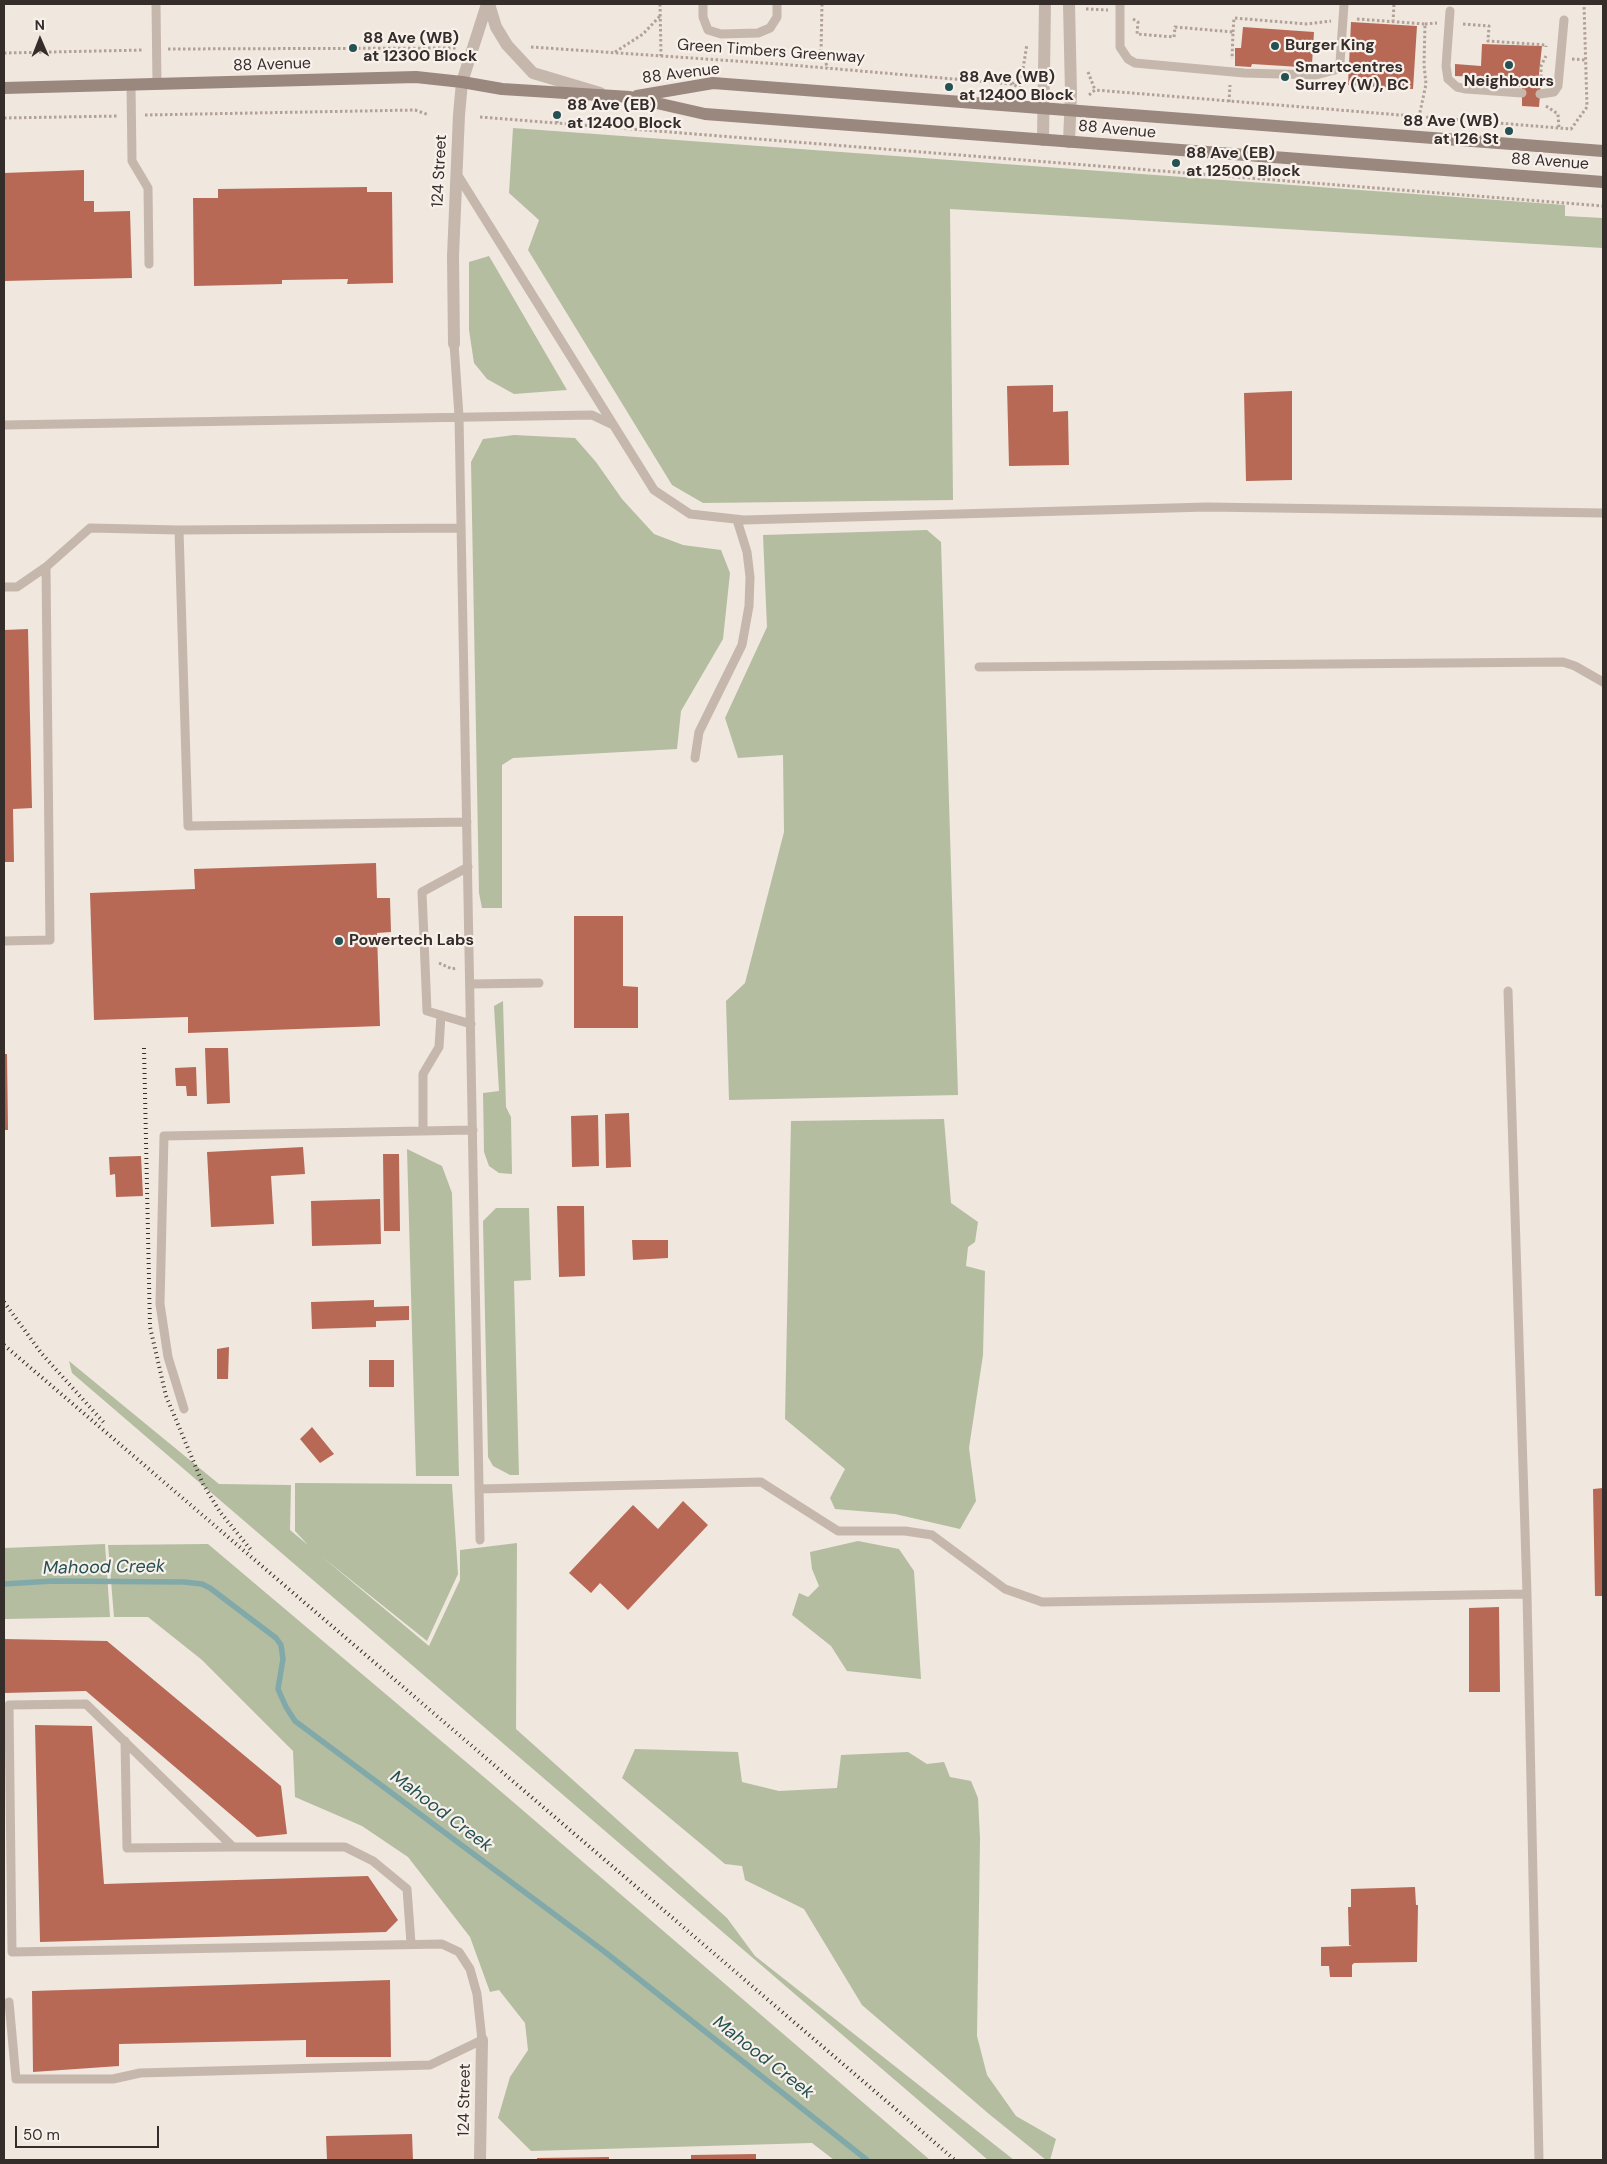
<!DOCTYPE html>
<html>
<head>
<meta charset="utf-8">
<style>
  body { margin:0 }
  #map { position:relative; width:1607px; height:2164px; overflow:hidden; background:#f0e7df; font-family:"DM Sans",sans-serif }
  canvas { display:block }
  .frame { position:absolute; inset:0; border:5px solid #352d2a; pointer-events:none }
  .north { position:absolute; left:15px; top:15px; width:50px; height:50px; -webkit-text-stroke:4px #f8f1eb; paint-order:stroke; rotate:359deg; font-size:14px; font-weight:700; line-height:20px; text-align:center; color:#352d2a }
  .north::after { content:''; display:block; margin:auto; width:18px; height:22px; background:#352d2a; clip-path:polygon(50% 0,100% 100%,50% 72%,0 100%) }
  .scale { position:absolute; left:15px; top:2126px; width:144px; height:22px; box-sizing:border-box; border:2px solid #352d2a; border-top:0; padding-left:6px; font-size:15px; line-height:18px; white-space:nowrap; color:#352d2a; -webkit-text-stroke:4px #f8f1eb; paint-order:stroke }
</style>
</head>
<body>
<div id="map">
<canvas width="1607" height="2164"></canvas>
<div class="frame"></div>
<div class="north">N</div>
<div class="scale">50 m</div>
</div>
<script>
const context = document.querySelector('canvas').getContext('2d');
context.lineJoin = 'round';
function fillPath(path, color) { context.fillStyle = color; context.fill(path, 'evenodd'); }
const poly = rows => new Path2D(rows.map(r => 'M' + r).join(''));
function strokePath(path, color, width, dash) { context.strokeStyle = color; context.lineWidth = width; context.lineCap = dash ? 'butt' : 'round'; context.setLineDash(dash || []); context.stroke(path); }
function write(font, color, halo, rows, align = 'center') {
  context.font = font + ' "DM Sans",sans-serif'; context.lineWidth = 4.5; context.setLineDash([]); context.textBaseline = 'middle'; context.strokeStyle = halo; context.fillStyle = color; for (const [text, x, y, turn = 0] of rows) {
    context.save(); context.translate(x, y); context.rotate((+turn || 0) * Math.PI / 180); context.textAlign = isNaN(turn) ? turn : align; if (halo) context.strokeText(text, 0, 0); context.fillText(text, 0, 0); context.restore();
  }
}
const green = poly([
  [513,128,1565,205,1565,216,1603,218,1603,248,950,209,953,500,703,503,672,485,528,250,539,220,509,193],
  [489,256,567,390,514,394,487,379,474,363,469,330,469,262],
  [514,435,575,438,596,462,622,499,654,534,683,545,721,550,730,573,723,639,681,711,677,749,513,758,502,765,502,908,482,908,479,893,471,462,483,439],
  [927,530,941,542,958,1095,729,1100,726,1001,745,983,784,832,783,755,738,758,725,718,767,627,763,535],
  [503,1001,506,1107,511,1117,512,1174,499,1173,489,1166,484,1152,483,1093,499,1091,494,1006],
  [944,1119,951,1203,978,1222,975,1242,968,1247,966,1266,985,1271,983,1355,969,1448,976,1501,960,1529,895,1514,835,1509,830,1498,845,1469,785,1419,791,1121],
  [407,1149,442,1166,452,1193,459,1476,416,1476],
  [496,1208,529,1208,531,1280,514,1281,519,1475,510,1475,493,1466,488,1457,483,1221],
  [69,1361,219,1484,291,1485,290,1530,308,1545,295,1531,295,1483,452,1484,458,1574,427,1641,321,1556,429,1646,460,1580,460,1550,517,1543,516,1729,727,1918,755,1956,1014,2160,988,2160,72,1373],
  [858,1541,899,1549,914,1571,921,1679,847,1671,831,1646,792,1615,799,1593,808,1597,819,1586,812,1569,810,1552],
  [105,1544,110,1617,4,1619,4,1548],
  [208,1544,491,1783,930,2160,834,2160,812,2143,531,2151,498,2118,510,2077,528,2050,525,2023,499,1990,490,1992,470,1937,408,1857,362,1826,295,1797,293,1751,202,1660,148,1617,114,1617,108,1545],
  [635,1749,738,1752,742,1782,779,1791,837,1788,841,1755,908,1752,927,1764,944,1762,950,1777,971,1781,978,1798,980,1839,977,2036,987,2075,1016,2116,1056,2139,1050,2160,1046,2160,989,2114,862,2005,804,1909,745,1880,742,1866,725,1864,622,1778]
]);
const stream = poly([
  [4,1584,53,1581,184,1582,202,1584,210,1588,276,1638,281,1645,283,1659,278,1689,286,1707,295,1721,605,1952,867,2160]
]);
const building = poly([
  [1351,22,1417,26,1413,89,1348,85],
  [1243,27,1314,32,1312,64,1301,64,1300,67,1252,64,1251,67,1235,66,1235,48,1241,48],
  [1482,44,1542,46,1538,83,1541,83,1539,107,1522,106,1522,87,1482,85,1482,77,1455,76,1455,64,1481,66],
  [84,170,84,201,94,201,94,212,130,211,132,278,4,281,4,173],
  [367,187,367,192,392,192,393,283,347,284,348,279,282,280,282,284,194,286,193,198,218,198,218,189],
  [1053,385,1053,412,1068,411,1069,465,1009,466,1007,386],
  [1292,391,1292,480,1246,481,1244,393],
  [28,629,32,808,13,809,14,862,4,862,4,630],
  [376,863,377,898,390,898,391,932,377,933,380,1026,188,1033,188,1017,94,1020,90,893,195,889,194,869],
  [574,916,623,916,623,986,638,987,638,1028,574,1028],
  [205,1048,228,1048,230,1103,207,1104],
  [4,1054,7,1054,8,1130,4,1130],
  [196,1067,197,1096,187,1096,186,1086,176,1086,175,1068],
  [629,1113,631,1167,606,1168,605,1114],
  [598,1115,599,1166,572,1167,571,1116],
  [303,1147,305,1174,271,1176,274,1224,211,1227,207,1152],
  [383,1154,399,1154,400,1231,384,1231],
  [141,1156,143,1196,116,1197,115,1174,110,1175,109,1157],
  [380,1199,381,1244,312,1246,311,1201],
  [557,1206,584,1206,585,1276,559,1277],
  [632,1240,668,1240,668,1258,633,1260],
  [374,1300,374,1307,409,1306,409,1320,376,1321,376,1327,312,1329,311,1302],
  [229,1347,228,1379,217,1379,217,1349],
  [369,1360,394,1360,394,1387,369,1387],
  [312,1427,334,1454,320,1463,300,1439],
  [1603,1488,1603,1596,1595,1596,1593,1489],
  [683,1501,708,1525,628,1610,600,1583,591,1593,569,1573,633,1505,658,1529],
  [1499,1607,1500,1692,1469,1692,1469,1608],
  [4,1639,107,1641,281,1786,287,1834,257,1837,86,1691,4,1693],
  [35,1725,92,1726,104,1884,368,1876,398,1920,386,1932,40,1942],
  [1415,1887,1416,1905,1418,1905,1417,1962,1354,1963,1352,1965,1352,1977,1330,1977,1329,1966,1321,1966,1321,1947,1352,1946,1349,1945,1348,1907,1351,1907,1351,1889],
  [390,1980,391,2057,306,2057,306,2040,119,2044,119,2066,33,2072,32,1991],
  [412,2134,413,2160,327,2160,326,2136],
  [756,2154,756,2160,691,2160,691,2155],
  [609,2157,609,2160,537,2160,537,2158]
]);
const path = poly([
  [660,4,661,56],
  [822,4,821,52,828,68],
  [1086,9,1108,10],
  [1133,19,1138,22,1137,34,1174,37,1175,27,1233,32,1232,59],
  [1357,19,1425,24,1424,65,1426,84,1419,117],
  [1393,22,1394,4],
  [1425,24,1437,23],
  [1463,24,1489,26,1488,41,1546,45,1546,47],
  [1233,32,1234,18,1307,24,1331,21],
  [531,47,779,64,1012,84,1021,88],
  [168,49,457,48],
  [615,52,643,34,660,16],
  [4,53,144,50],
  [1572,59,1586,60],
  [1088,72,1095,90],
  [1541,82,1541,66,1546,56],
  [1012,84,1022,75,1027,44],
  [1089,95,1095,90,1571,129,1587,107,1584,4],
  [1229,102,1230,85],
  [1546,106,1558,114,1559,129],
  [145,115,415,110,429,115],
  [480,117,1603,206],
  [4,118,119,116],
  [557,123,557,115],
  [439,963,452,969,456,968]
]);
const service = poly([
  [156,4,157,85],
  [703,4,703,17,708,30,721,34,758,33,770,28,777,17,777,4],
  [1120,4,1120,47,1128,59,1135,63,1244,73,1316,75,1335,70,1340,63,1344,4],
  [1450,11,1446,66,1448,79,1457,87,1466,89,1522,93],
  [131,85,132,161,148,188,149,264],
  [1540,94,1554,92,1558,86,1564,20],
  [457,174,654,490,690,514,744,520,1207,507,1603,513],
  [454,344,459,416,480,1540],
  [4,425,592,415,613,425],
  [461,528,179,530,188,826,467,822],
  [4,587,17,587,46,567,90,528,179,530],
  [979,667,1563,662,1575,666,1603,682],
  [695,758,699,732,742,645,749,606,750,577,747,552,737,520],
  [468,867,422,892,427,1011,471,1024],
  [4,941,50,940,46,567],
  [470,984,539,983],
  [423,1131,423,1074,439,1047,441,1015],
  [184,1409,168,1357,160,1304,164,1136,473,1130],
  [479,1489,761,1482,838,1531,905,1531,932,1535,1005,1589,1042,1602,1527,1594,1508,991],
  [1527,1594,1539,2160],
  [125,1741,127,1848,233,1847],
  [9,2002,16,2079,113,2079,140,2073,430,2065,482,2040,477,1994,470,1969,459,1952,442,1944,12,1952,9,1705,86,1704,233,1847,345,1847,373,1861,407,1889,411,1943]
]);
const minor = poly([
  [489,4,496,27,507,45,533,73,600,93],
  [1043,140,1045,4],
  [1069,142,1071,93,1069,4],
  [454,344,453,256,459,115,462,82,487,4],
  [480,2160,482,2040]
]);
const secondary = poly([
  [4,88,416,77,462,82,502,89,630,97,705,114,1603,182],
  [637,96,713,83,1603,151]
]);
const rail = poly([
  [144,1048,150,1327,166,1396,203,1484,220,1512,251,1550],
  [4,1302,42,1354,106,1425],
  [4,1345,955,2160]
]);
const markers = [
  [1275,46,5,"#245152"],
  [353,48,5,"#245152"],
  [1509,65,5,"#245152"],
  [1285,77,5,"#245152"],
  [949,87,5,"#245152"],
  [557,115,5,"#245152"],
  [1509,131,5,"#245152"],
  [1176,163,5,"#245152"],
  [339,941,5,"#245152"]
];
const poiNames = [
  ["88 Ave (WB)",363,39],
  ["at 12300 Block",363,57],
  ["Burger King",1285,46],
  ["Smartcentres",1295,68],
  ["Surrey (W), BC",1295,86],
  ["88 Ave (WB)",959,78],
  ["at 12400 Block",959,96],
  ["Neighbours",1509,82,"center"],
  ["88 Ave (EB)",567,106],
  ["at 12400 Block",567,124],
  ["88 Ave (WB)",1499,122,"right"],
  ["at 126 St",1499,140,"right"],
  ["88 Ave (EB)",1186,154],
  ["at 12500 Block",1186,172],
  ["Powertech Labs",349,941]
];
const streetNames = [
  ["Green Timbers Greenway",771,52,4],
  ["88 Avenue",272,65,-2],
  ["88 Avenue",681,74,-7],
  ["88 Avenue",1117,130,5],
  ["88 Avenue",1550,162,4],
  ["124 Street",440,171,-87],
  ["124 Street",465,2100,-89]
];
const waterNames = [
  ["Mahood Creek",104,1568,-1],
  ["Mahood Creek",441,1812,37],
  ["Mahood Creek",763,2058,38]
];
fillPath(green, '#b4bda0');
strokePath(stream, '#81a9a9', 5.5);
fillPath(building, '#b76955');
strokePath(path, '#b2a196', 3, [2.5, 2.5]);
strokePath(service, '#c6b7ac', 9);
strokePath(minor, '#c6b7ac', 12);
strokePath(secondary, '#9a877d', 12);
strokePath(rail, '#352d2a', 4, [1, 4]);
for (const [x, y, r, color] of markers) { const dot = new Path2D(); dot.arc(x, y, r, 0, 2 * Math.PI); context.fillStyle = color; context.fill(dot); strokePath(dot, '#f8f1eb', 2); }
write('bold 16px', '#352d2a', '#f8f1eb', poiNames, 'left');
write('16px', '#352d2a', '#f8f1eb', streetNames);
write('italic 18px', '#245152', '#f8f1eb', waterNames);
</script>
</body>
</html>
